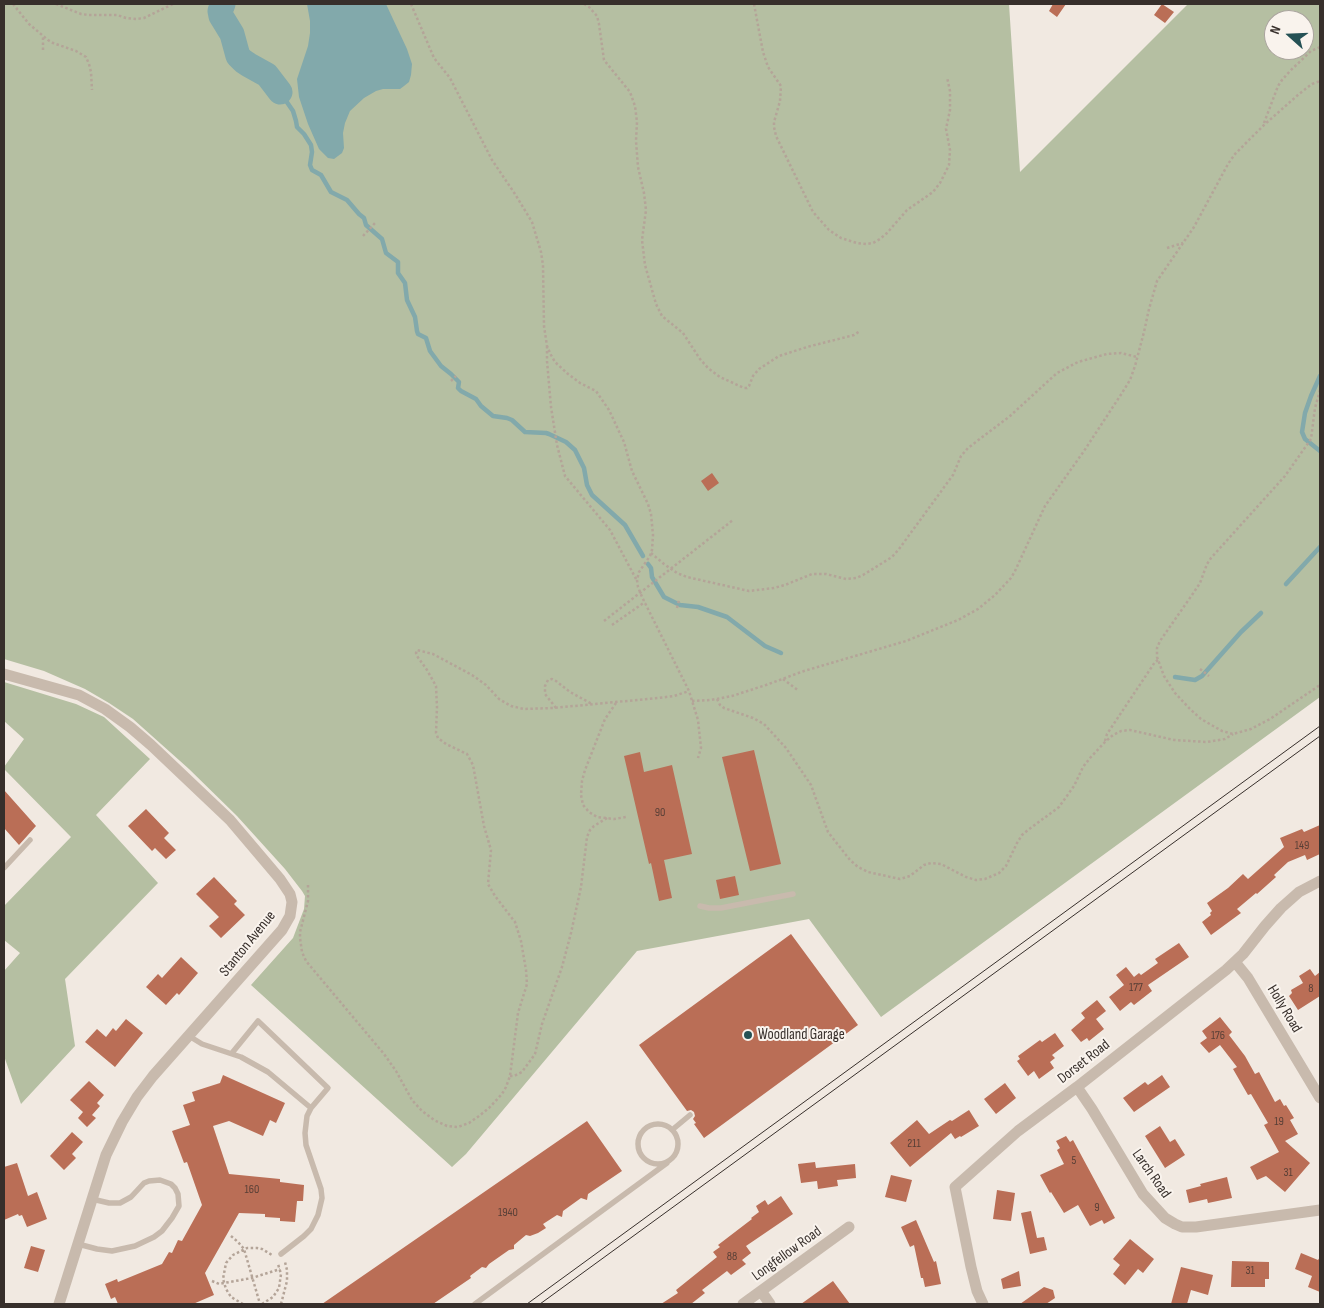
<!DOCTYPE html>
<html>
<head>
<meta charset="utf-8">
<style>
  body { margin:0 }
  #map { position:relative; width:1324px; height:1308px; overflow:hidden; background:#f1e9e1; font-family:"Sofia Sans Condensed",sans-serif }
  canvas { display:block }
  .frame { position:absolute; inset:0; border:5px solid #372f2b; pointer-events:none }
  .north { position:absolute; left:1264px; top:10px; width:50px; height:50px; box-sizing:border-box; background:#f9f3ed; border:1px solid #aba59f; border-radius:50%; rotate:290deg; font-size:14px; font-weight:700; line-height:20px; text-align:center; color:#372f2b }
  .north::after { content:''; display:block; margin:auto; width:18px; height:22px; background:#255155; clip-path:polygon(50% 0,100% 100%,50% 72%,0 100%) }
</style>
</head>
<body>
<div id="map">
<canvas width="1324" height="1308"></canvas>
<div class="frame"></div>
<div class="north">N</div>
</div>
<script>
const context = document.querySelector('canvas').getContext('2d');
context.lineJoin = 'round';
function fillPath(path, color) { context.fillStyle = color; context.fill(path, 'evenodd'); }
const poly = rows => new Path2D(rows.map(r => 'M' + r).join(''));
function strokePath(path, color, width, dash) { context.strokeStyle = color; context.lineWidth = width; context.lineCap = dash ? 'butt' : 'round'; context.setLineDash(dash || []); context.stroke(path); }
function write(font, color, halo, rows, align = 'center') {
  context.font = font + ' "Sofia Sans Condensed",sans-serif'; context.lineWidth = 4; context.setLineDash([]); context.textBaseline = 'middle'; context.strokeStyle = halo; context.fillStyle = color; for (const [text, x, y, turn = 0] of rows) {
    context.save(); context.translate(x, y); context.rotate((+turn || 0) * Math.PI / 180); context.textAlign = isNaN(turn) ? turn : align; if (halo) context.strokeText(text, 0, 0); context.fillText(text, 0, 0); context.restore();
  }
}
const green = poly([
  [4,4,1009,4,1020,172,1188,4,1320,4,1320,697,881,1017,809,919,637,951,466,1154,452,1167,251,985,293,938,304,909,305,896,302,891,285,869,237,816,189,769,133,719,109,703,85,689,44,671,4,659],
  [1274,20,1304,20,1304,50,1274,50],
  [4,682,76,704,104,717,150,759,96,815,158,883,65,979,75,1046,21,1104,4,1056,4,971,20,953,4,940,4,906,71,837,4,769,4,767,24,739,4,721]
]);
const water = poly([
  [307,4,386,4,407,49,412,64,411,75,409,82,404,86,400,89,383,89,376,91,364,98,350,111,345,123,343,133,344,148,342,153,334,159,328,158,319,149,308,124,299,97,297,79,308,46,310,33,310,21]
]);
const stream = poly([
  [280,92,293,111,296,121,297,127,304,134,311,145,312,152,310,165,312,170,321,175,331,192,347,200,359,214,364,218,366,225,382,239,386,253,398,262,398,273,405,283,407,300,415,317,417,331,418,334,426,338,430,351,441,366,451,374,459,382,458,388,461,391,476,399,481,406,493,416,507,418,512,420,525,432,546,433,549,434,566,442,575,450,584,468,587,485,592,495,625,525,643,556],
  [1320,376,1311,396,1305,413,1302,432,1305,439,1320,451],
  [648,564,651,568,652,577,664,597,680,605,698,607,727,617,765,646,781,653],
  [1286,584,1320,547],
  [1175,677,1195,680,1202,676,1241,632,1261,613]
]);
const river = poly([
  [223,4,220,11,221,16,232,34,238,56,243,61,249,65,267,75,280,92]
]);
const building = poly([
  [1053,4,1066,4,1057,17,1049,11],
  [1162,4,1174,12,1165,23,1154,15],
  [712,473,719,483,708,491,701,481],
  [754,750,781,864,750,871,722,757],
  [640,752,644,772,672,765,692,854,664,860,672,898,659,901,651,863,649,864,624,756],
  [4,790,36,826,19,845,4,828],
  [146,809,169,833,164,838,176,850,166,859,155,848,152,851,128,826],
  [1320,825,1320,854,1307,860,1305,855,1288,862,1274,875,1276,877,1257,894,1256,893,1237,909,1241,913,1211,935,1202,922,1211,915,1210,913,1212,911,1207,903,1228,888,1243,874,1248,879,1284,847,1280,838,1302,829,1304,832],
  [735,876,739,895,720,899,716,880],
  [214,877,237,901,234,904,245,915,221,938,209,926,219,917,196,894],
  [791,934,858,1025,704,1138,694,1124,696,1123,693,1119,695,1116,694,1112,691,1110,687,1111,639,1045],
  [1179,943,1189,957,1148,985,1152,991,1134,1005,1131,1002,1120,1011,1109,997,1124,985,1116,975,1126,967,1134,977,1139,973,1141,975,1158,963,1155,959],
  [181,957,198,973,179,995,177,993,166,1005,146,987,158,974,162,978],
  [1310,969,1315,976,1320,972,1320,996,1298,1010,1289,996,1292,993,1291,990,1303,983,1299,976],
  [1097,1000,1106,1011,1096,1019,1104,1029,1089,1041,1087,1038,1081,1042,1071,1030,1085,1018,1081,1013],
  [1220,1017,1232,1032,1229,1035,1245,1056,1255,1074,1259,1072,1275,1102,1280,1099,1284,1106,1286,1105,1294,1118,1290,1120,1298,1134,1285,1141,1310,1163,1285,1192,1266,1176,1257,1180,1250,1167,1279,1152,1264,1125,1268,1123,1251,1094,1248,1095,1233,1069,1237,1067,1220,1045,1209,1053,1200,1043,1207,1038,1202,1031],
  [126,1019,143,1033,115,1067,85,1042,97,1029,106,1037,113,1028,116,1031],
  [1055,1033,1064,1046,1052,1055,1055,1058,1050,1062,1054,1068,1039,1079,1034,1071,1028,1076,1017,1061,1020,1059,1018,1056,1040,1040,1042,1042],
  [223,1075,285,1103,276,1123,270,1120,263,1136,229,1121,213,1126,229,1174,280,1179,280,1182,304,1185,303,1201,297,1201,295,1222,280,1221,280,1218,265,1217,265,1214,239,1213,205,1273,214,1295,193,1304,118,1304,115,1297,111,1299,105,1284,117,1279,118,1282,162,1264,169,1252,172,1253,178,1240,182,1241,202,1205,187,1162,184,1163,172,1131,190,1125,183,1105,195,1101,192,1092,220,1083],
  [1162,1075,1170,1087,1134,1112,1123,1098,1145,1082,1148,1085],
  [89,1081,104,1095,97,1103,100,1106,92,1115,96,1118,87,1127,78,1118,83,1112,70,1100],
  [1005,1083,1016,1098,996,1114,984,1099],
  [969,1110,979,1126,961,1137,960,1136,955,1139,951,1133,910,1167,890,1143,917,1120,929,1134,950,1120,952,1121],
  [587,1121,622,1171,588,1194,587,1200,581,1198,563,1211,562,1217,557,1215,543,1224,546,1228,538,1233,530,1236,526,1235,514,1245,514,1249,509,1250,489,1264,486,1268,482,1267,470,1276,471,1278,433,1304,322,1304],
  [1160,1126,1170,1142,1175,1139,1185,1155,1165,1168,1145,1136],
  [72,1132,83,1142,72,1154,76,1158,64,1170,50,1156],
  [1066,1136,1070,1142,1073,1140,1115,1218,1104,1224,1102,1220,1090,1226,1078,1205,1064,1213,1051,1192,1050,1193,1040,1175,1064,1164,1057,1150,1060,1148,1056,1141],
  [815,1162,816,1168,855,1164,856,1178,837,1180,838,1186,818,1189,817,1181,801,1183,798,1164],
  [17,1163,28,1196,37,1192,47,1219,27,1227,22,1215,19,1216,18,1214,4,1220,4,1167],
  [891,1175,912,1180,906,1202,885,1197],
  [1227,1177,1232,1198,1208,1203,1207,1199,1189,1203,1186,1190,1201,1186,1200,1184],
  [997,1190,1015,1193,1011,1221,993,1219],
  [781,1196,793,1214,746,1246,751,1253,742,1260,746,1264,731,1275,727,1271,702,1290,705,1293,691,1304,661,1304,678,1293,676,1290,717,1257,713,1252,720,1247,718,1245,752,1219,751,1218,759,1212,756,1206,765,1200,768,1205],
  [1031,1211,1037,1238,1044,1237,1047,1250,1030,1254,1021,1213],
  [916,1220,934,1262,936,1261,941,1284,925,1287,923,1278,921,1278,914,1245,910,1247,901,1227],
  [1130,1239,1154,1259,1143,1273,1138,1269,1125,1285,1113,1274,1120,1265,1113,1259],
  [31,1246,45,1250,38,1272,24,1268],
  [1301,1253,1318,1260,1320,1257,1320,1292,1308,1287,1312,1276,1295,1269],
  [1232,1261,1269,1262,1269,1279,1265,1279,1265,1287,1231,1287],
  [1181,1267,1213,1275,1208,1295,1191,1290,1187,1304,1171,1304],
  [1019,1271,1021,1286,1003,1289,1001,1279],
  [833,1281,850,1304,801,1304],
  [1044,1287,1053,1290,1055,1298,1046,1304,1020,1304]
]);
const path = poly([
  [13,4,29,24,48,40,53,43,76,51,86,57,89,64,91,72,92,90],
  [56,4,81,14,89,15,117,15,126,18,136,19,144,18,173,4],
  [411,4,434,58,450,78,492,160,515,194,532,222,541,252,543,265,544,326,547,346,551,355,555,362,568,374,580,383,596,391,609,410,624,442,632,471,648,504,651,514,653,535,652,550,650,556,639,572,637,580,638,587,642,597,689,691,698,720,701,748,698,758],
  [584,4,589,7,597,16,599,24,604,60,630,92,635,106,637,122,636,141,638,167,644,193,646,210,642,240,645,265,656,304,662,316,683,333,700,359,708,368,720,377,744,388,747,388,749,386,753,376,759,369,779,356,807,347,854,335,860,331],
  [754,4,763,52,768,67,781,86,780,101,774,122,774,127,776,136,813,212,829,230,841,238,857,243,866,244,873,243,880,239,887,233,907,210,933,192,940,183,949,165,950,150,946,129,950,110,950,91,947,77],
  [43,50,43,36],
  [1264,123,1278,86,1282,80,1290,71,1311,51,1320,47],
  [363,236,376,222],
  [1167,248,1183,243],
  [547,346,547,361,551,407,557,445,565,476,610,530,636,579],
  [451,381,456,376],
  [1320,390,1315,408,1311,439,1285,476,1211,558,1207,564,1200,583,1192,595,1160,641,1157,648,1157,657,1164,676,1175,693,1190,709,1201,719,1222,731,1233,734,1251,729,1270,719,1320,685],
  [651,553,664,564,677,573,687,577,749,591,774,588,785,585,812,574,826,574,846,579,856,578,863,575,892,557,899,549,953,475,961,456,968,448,1010,416,1057,373,1078,362,1107,354,1121,353,1137,357],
  [677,608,679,600],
  [612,625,645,602],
  [1200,669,1209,676],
  [783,679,799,691],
  [717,699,720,705,724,708,753,718,764,724,786,748,811,785,828,832,850,860,858,867,868,872,900,879,910,876,924,865,931,863,941,864,966,877,976,880,985,879,999,873,1006,866,1017,843,1022,835,1028,830,1059,807,1074,786,1083,767,1090,758,1105,742,1113,735,1121,731,1130,730,1174,740,1207,742,1225,739,1233,734],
  [692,701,711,700,732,696,766,685,804,671,906,641,958,620,978,609,995,595,1011,578,1015,571,1045,506,1084,451,1122,393,1130,380,1135,366,1144,332,1149,309,1157,281,1194,227,1228,164,1235,154,1264,125,1299,94,1312,84,1320,81],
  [616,703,605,719,585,770,582,781,581,795,583,805,589,812,597,817,614,819,626,817],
  [556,708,545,694,545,686,548,680,552,679,556,681,570,692,592,704],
  [1105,741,1107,734,1155,662,1158,660],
  [308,885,308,901,300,932,300,938,302,952,306,961,384,1054,396,1071,412,1100,422,1111,434,1120,447,1126,458,1127,469,1123,479,1116,489,1108,502,1094,506,1087,510,1076,518,1013,527,984,526,970,521,941,515,922,495,896,488,884,491,850,484,826,473,765,467,754,446,744,438,738,436,733,437,707,436,686,427,670,417,656,416,653,417,650,433,654,472,675,486,685,499,699,511,706,524,709,553,708,658,698,674,696,689,691],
  [510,1076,514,1076,522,1072,535,1054,542,1024,562,967,571,933,581,887,587,837,590,830,594,826,607,818],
  [231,1236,238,1242,244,1249,260,1304],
  [212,1281,219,1284,224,1283,252,1278,280,1269],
  [243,1304,231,1297,226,1289,223,1279,226,1263,233,1255,247,1248,257,1248,262,1249,272,1255],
  [262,1304,273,1297,279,1288,281,1274,278,1264],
  [281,1304,287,1281,287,1270,285,1262]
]);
const service = poly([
  [4,868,30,840],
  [700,906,709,908,721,908,793,894],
  [189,1036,202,1044,241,1057,268,1072,311,1108],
  [232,1053,258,1021,328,1088,311,1108,307,1116,305,1133,306,1145,321,1189,322,1198,318,1215,311,1229,304,1236,281,1254],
  '638 1144a20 20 0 1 1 40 0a20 20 0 1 1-40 0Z',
  [672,1130,690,1115],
  [78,1244,97,1249,112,1251,135,1246,154,1237,162,1231,172,1218,179,1206,178,1194,175,1188,171,1184,160,1180,149,1181,144,1183,131,1197,120,1203,109,1203,92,1199],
  [475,1304,667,1163]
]);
const minor = poly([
  [4,674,79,695,105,709,130,727,151,745,230,820,280,879,290,894,292,902,290,916,282,930,153,1076,137,1097,122,1122,106,1155,59,1304],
  [1235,962,1248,978,1320,1098],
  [1077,1087,1092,1109,1143,1194,1165,1218,1175,1224,1182,1227,1196,1227,1320,1210],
  [761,1291,770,1304],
  [743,1304,849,1227],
  [983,1304,977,1291,971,1267,955,1187,1018,1131,1077,1087,1226,970,1243,954,1265,926,1281,908,1299,892,1320,881]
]);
const tram = poly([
  [527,1304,1320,726],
  [540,1304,1320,736]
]);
const pathBridge = poly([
  [604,621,733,520]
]);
const markers = [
  [748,1035,5,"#255155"]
];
const numberNames = [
  ["90",660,813],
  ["149",1302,846],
  ["177",1136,988],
  ["8",1311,989],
  ["176",1218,1036],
  ["19",1279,1122],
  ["211",914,1144],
  ["5",1074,1161],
  ["31",1288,1173],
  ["160",252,1190],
  ["9",1097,1208],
  ["1940",508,1213],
  ["88",732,1257],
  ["31",1250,1271]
];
const streetNames = [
  ["Stanton Avenue",248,944,-51],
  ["Holly Road",1284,1009,59],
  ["Dorset Road",1084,1062,-38],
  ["Larch Road",1151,1174,55],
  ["Longfellow Road",787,1254,-36]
];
const poiNames = [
  ["Woodland Garage",758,1035]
];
fillPath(green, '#b5bfa2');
fillPath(water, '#82a9ab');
strokePath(stream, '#82a9ab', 4.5);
strokePath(river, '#82a9ab', 25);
fillPath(building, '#ba6e56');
strokePath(path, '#b4a498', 2.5, [2.5, 2.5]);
strokePath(service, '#c8baad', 5.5);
strokePath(minor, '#c8baad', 11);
strokePath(tram, '#372f2b', 1);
strokePath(pathBridge, '#b4a498', 2.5, [2.5, 2.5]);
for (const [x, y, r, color] of markers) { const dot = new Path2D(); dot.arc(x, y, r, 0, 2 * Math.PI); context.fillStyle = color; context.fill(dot); strokePath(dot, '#f9f3ed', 2); }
write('12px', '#583f36', null, numberNames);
write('15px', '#372f2b', '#f9f3ed', streetNames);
write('15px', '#372f2b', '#f9f3ed', poiNames, 'left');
</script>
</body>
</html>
